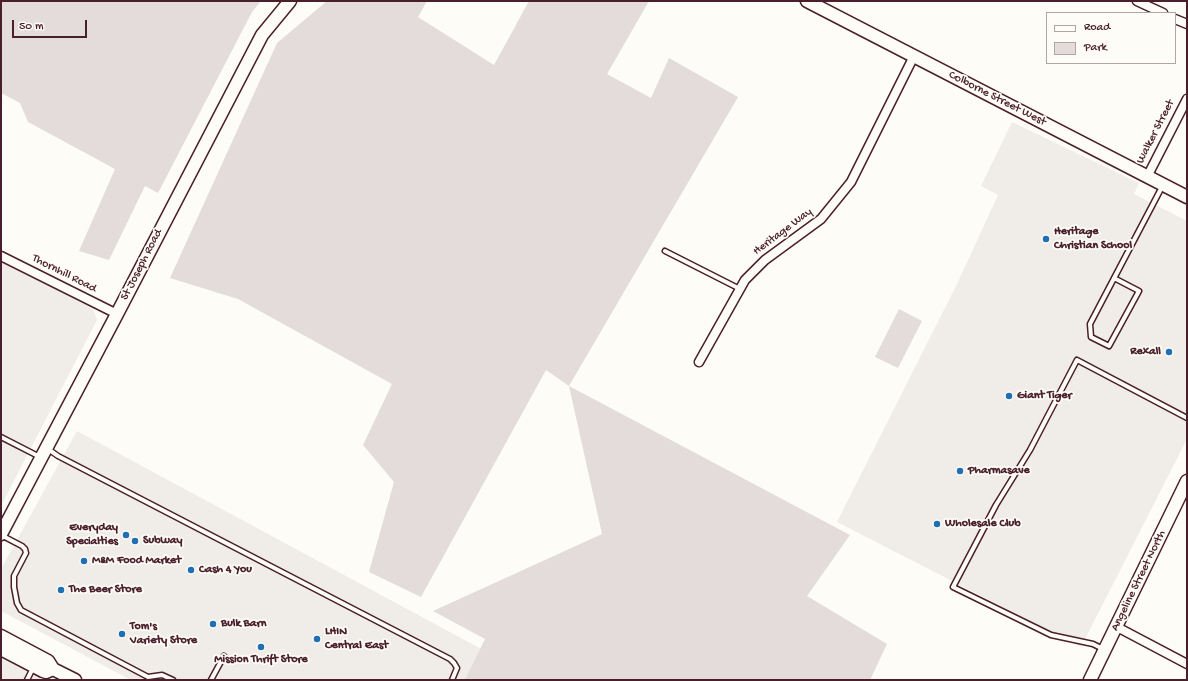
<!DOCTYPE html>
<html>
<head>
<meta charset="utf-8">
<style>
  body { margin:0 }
  #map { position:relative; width:1188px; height:681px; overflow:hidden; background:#fdfcf7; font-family:"Gochi Hand",sans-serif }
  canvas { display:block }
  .frame { position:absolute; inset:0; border:2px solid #4a1f2b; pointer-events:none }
  .legend { position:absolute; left:1046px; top:12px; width:130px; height:52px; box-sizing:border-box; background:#fdfcf7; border:1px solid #b5a4a5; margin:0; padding:5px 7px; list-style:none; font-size:12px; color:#4a1f2b }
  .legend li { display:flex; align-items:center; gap:8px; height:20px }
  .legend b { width:20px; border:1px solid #b5a4a5 }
  .scale { position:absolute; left:12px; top:20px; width:75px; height:18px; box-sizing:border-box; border:2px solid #4a1f2b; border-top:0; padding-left:5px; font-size:12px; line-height:14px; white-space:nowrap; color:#4a1f2b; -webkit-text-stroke:3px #fdfcf7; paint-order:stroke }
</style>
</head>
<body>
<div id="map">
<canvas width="1188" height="681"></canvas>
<div class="frame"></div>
<ul class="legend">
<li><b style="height:5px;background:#fdfcf7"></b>Road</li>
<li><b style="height:11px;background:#e3dcda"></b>Park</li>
</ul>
<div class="scale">50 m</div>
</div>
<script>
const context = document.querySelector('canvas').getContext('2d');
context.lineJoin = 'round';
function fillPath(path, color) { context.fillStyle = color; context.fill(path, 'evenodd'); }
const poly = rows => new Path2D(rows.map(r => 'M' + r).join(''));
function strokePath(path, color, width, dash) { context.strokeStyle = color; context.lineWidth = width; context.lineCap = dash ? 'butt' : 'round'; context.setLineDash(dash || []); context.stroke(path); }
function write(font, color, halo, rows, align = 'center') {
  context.font = font + ' "Gochi Hand",sans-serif'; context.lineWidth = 3.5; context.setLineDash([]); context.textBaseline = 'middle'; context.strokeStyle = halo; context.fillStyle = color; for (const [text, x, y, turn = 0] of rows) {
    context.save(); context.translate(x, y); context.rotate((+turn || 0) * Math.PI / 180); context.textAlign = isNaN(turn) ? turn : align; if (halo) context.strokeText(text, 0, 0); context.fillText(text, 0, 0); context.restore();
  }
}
const built = poly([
  [1012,122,1139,183,1134,194,1187,221,1187,439,1081,647,837,522,958,282,998,195,981,186],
  [1,260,93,309,97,320,1,506],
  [77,431,485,651,469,680,131,680,1,611,1,569],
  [1,657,45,680,1,680]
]);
const green = poly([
  [1,1,261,1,252,12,158,193,145,186,109,260,79,251,115,169,28,122,20,103,1,93],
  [327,1,427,1,418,17,494,65,529,1,649,1,607,74,651,98,669,58,738,97,569,386,850,535,807,596,887,644,870,680,465,680,485,639,433,611,602,534,569,386,546,370,421,597,369,572,394,482,363,445,392,384,238,299,170,278,277,43],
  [899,309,922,321,898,368,875,357]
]);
const lane = poly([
  [665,251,740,289],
  [1114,278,1139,291,1109,346,1091,337,1090,324,1163,185],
  [1,437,40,457],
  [48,449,58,456,450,659,454,663,457,668,452,680],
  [1,535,22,546,25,549,26,553,14,576,14,587,17,603,21,610,148,677,162,675,173,680],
  [1103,649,1093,644,1051,635,953,587,996,505,1030,450,1077,360,1187,418],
  [27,680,33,668],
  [211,680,224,656]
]);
const street = poly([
  [1137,1,1163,13],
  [1175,19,1187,24],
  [1147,177,1187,99],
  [1,256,117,314],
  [699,362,745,280,765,260,821,219,851,182,914,56],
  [1117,627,1187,664]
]);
const secondary = poly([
  [807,1,1187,197],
  [1,534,117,314,262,35,290,1],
  [1,636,48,661,53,669,75,680],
  [1,649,43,671,46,672,53,669],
  [1090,680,1187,481]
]);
const markers = [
  [1046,239,4,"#1f6fb2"],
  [1169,352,4,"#1f6fb2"],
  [1009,396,4,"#1f6fb2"],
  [960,471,4,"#1f6fb2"],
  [937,524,4,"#1f6fb2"],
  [126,535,4,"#1f6fb2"],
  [135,541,4,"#1f6fb2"],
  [84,561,4,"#1f6fb2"],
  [191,570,4,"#1f6fb2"],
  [61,590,4,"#1f6fb2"],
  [213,624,4,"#1f6fb2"],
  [122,634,4,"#1f6fb2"],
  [317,639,4,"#1f6fb2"],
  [261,647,4,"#1f6fb2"]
];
const streetNames = [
  ["Colborne Street West",997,99,27],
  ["Walker Street",1156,132,-63],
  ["Heritage Way",783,232,-37],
  ["St Joseph Road",142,265,-63],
  ["Thornhill Road",64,274,27],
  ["Angeline Street North",1139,581,-64]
];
const poiNames = [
  ["Heritage",1054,232],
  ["Christian School",1054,246],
  ["Rexall",1161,352,"right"],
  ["Giant Tiger",1017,396],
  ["Pharmasave",968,471],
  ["Wholesale Club",945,524],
  ["Everyday",118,528,"right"],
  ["Specialties",118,542,"right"],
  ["Subway",143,541],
  ["M&M Food Market",92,561],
  ["Cash 4 You",199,570],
  ["The Beer Store",69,590],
  ["Bulk Barn",221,624],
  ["Tom's",130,627],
  ["Variety Store",130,641],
  ["LHIN",325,632],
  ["Central East",325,646],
  ["Mission Thrift Store",261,660,"center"]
];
fillPath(built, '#f0ece8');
fillPath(green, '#e3dcda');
strokePath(lane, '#4a1f2b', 7);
strokePath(street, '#4a1f2b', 11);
strokePath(secondary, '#4a1f2b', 15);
strokePath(lane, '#fdfcf7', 4);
strokePath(street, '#fdfcf7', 8);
strokePath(secondary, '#fdfcf7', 12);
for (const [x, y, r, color] of markers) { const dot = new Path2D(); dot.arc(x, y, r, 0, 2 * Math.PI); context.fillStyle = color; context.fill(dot); strokePath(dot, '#fdfcf7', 1.5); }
write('12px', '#4a1f2b', '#fdfcf7', streetNames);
write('bold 12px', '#4a1f2b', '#fdfcf7', poiNames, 'left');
</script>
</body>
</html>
